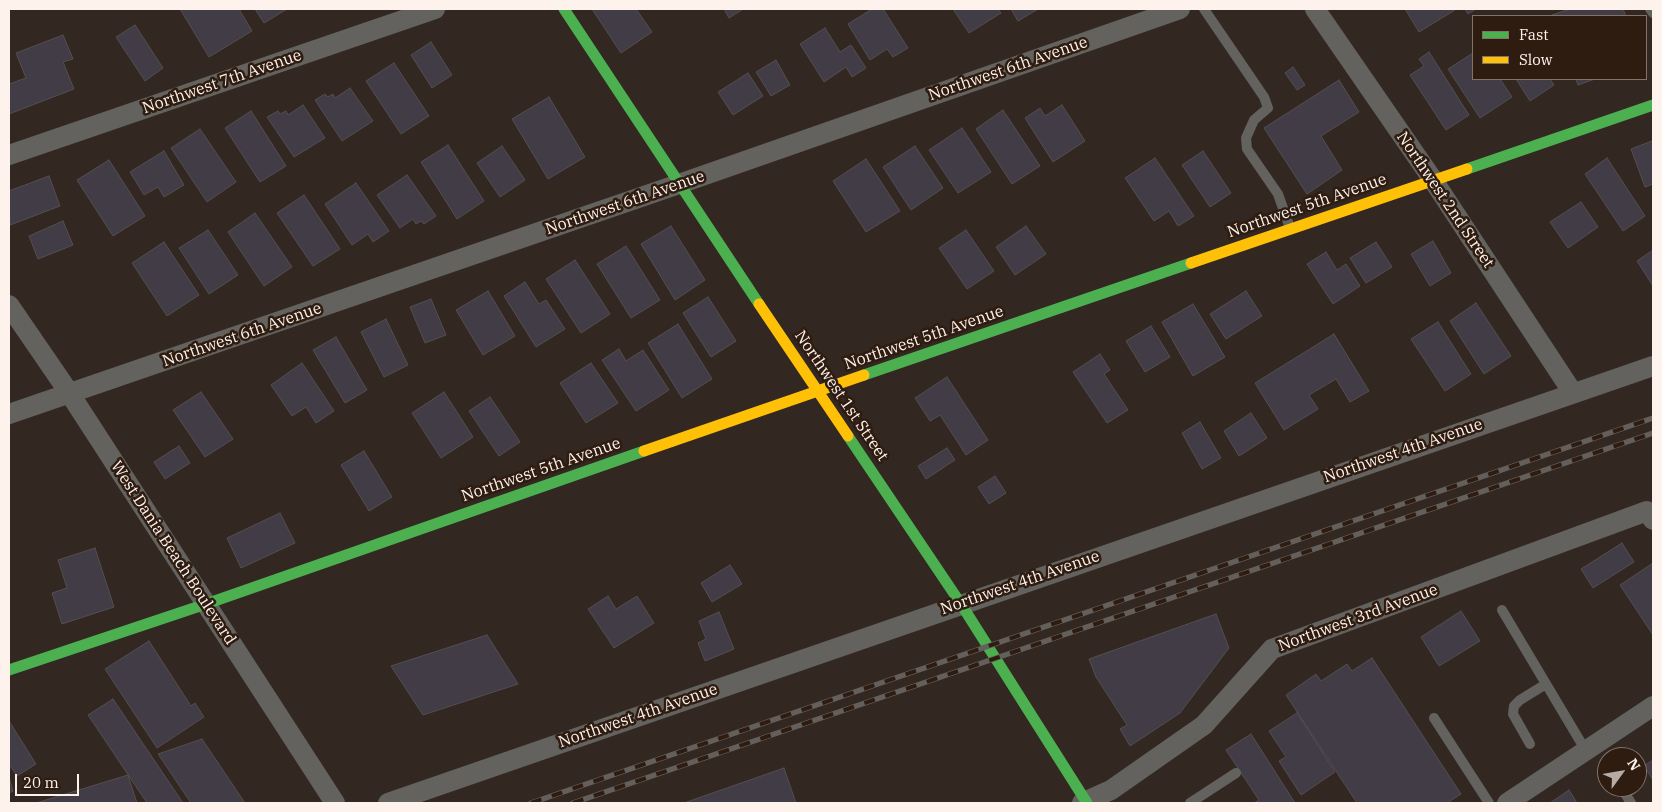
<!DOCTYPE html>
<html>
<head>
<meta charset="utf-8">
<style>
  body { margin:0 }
  #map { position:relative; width:1662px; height:812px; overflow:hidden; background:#322721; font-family:"IBM Plex Serif",serif }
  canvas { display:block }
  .frame { position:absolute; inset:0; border:10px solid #fef2ec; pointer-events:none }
  .legend { position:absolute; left:1472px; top:15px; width:175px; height:65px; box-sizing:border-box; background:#2f1c10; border:1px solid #827268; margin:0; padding:6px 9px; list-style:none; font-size:15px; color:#fef2ec }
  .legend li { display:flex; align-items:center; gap:10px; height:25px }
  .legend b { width:25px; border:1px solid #827268 }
  .north { position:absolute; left:1597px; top:747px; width:50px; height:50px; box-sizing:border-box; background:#2f1c10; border:1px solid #827268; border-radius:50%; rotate:58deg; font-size:14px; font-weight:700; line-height:20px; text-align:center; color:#fef2ec }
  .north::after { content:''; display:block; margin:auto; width:18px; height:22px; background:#b7aba5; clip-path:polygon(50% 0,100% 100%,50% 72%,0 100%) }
  .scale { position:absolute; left:15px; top:774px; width:64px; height:22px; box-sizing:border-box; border:2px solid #fef2ec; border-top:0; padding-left:6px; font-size:15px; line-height:18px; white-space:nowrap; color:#fef2ec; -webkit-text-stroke:4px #2f1c10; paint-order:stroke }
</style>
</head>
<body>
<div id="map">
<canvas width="1662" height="812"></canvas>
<div class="frame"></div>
<ul class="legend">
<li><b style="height:6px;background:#4caf50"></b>Fast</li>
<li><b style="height:6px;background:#ffc107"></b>Slow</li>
</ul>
<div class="north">N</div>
<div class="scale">20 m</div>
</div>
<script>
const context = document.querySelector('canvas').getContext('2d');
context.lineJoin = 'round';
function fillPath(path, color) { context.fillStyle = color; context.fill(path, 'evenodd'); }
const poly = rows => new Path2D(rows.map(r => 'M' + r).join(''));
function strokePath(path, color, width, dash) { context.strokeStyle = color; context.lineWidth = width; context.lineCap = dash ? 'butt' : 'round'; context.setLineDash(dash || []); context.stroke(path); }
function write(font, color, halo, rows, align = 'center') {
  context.font = font + ' "IBM Plex Serif",serif'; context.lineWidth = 5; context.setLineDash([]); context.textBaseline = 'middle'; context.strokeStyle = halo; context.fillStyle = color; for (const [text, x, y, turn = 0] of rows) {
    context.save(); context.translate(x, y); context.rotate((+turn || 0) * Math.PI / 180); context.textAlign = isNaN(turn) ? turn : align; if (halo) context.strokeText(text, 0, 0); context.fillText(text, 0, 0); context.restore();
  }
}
const building = poly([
  [180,9,239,9,252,31,209,57,180,9],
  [255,9,287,9,264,23,255,9],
  [592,9,636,9,652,32,621,53,592,9],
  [724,9,743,9,729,18,724,9],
  [872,9,883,9,908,48,893,57,887,49,870,60,848,24,872,9],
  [953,9,998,9,1001,13,969,33,953,9],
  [1011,9,1038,9,1018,21,1011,9],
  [1405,9,1454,9,1455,10,1419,32,1405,9],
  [1465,9,1476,9,1468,14,1465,9],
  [1570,9,1623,9,1626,16,1553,16,1552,15,1570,9],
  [135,25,163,68,145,81,116,37,135,25],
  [825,28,840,52,851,45,866,68,852,77,846,67,824,82,800,44,825,28],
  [63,35,73,59,63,62,74,89,9,114,9,84,26,78,16,53,63,35],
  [431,42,452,75,432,88,411,55,431,42],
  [1429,52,1469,115,1446,130,1410,75,1424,66,1419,59,1429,52],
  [1473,53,1473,79,1500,79,1512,97,1480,118,1448,69,1473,53],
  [776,60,790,85,771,96,756,72,776,60],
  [394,63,429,116,401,134,366,81,394,63],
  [1293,67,1305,85,1297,90,1285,73,1293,67],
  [748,73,763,96,733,115,718,92,748,73],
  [1516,79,1550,79,1554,85,1530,101,1516,79],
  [1576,79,1595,79,1578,85,1576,79],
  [1339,80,1359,112,1321,136,1342,170,1307,194,1264,128,1339,80],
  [350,88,373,121,342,141,315,100,325,94,328,97,333,94,335,98,350,88],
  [549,97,585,157,548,179,512,119,549,97],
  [303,105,325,138,294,157,267,117,278,111,280,114,286,111,288,115,303,105],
  [1062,105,1085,141,1053,162,1025,118,1040,108,1045,116,1062,105],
  [1003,110,1040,166,1012,184,976,129,1003,110],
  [251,111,286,166,260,182,225,128,251,111],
  [962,128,991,172,958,193,929,150,962,128],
  [200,129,236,182,207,202,171,148,200,129],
  [1652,141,1653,146,1653,184,1645,187,1631,149,1652,141],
  [448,145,484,201,457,219,421,162,448,145],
  [502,146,525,180,500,197,477,163,502,146],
  [915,146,943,188,911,210,883,167,915,146],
  [164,151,184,185,164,197,158,187,144,195,130,172,164,151],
  [1203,151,1231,193,1210,207,1182,165,1203,151],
  [1155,158,1194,216,1178,226,1169,211,1154,221,1125,178,1155,158],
  [1607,158,1645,216,1623,231,1585,174,1607,158],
  [866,159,900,211,866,232,833,181,866,159],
  [109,160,145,216,113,236,77,180,109,160],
  [407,175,436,216,424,224,421,221,416,224,413,219,400,228,377,195,407,175],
  [49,176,60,206,10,225,9,191,49,176],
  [356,183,389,231,373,242,368,234,352,245,325,204,356,183],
  [304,195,340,249,313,266,277,213,304,195],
  [1581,202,1598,227,1568,248,1550,222,1581,202],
  [255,213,292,267,264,286,228,232,255,213],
  [63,221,73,245,38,259,29,236,63,221],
  [671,226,705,280,675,300,641,244,671,226],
  [1026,226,1046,254,1015,275,996,247,1026,226],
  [208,230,238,275,209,294,179,248,208,230],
  [966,230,994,271,967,289,939,248,966,230],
  [1433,241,1451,273,1430,286,1411,254,1433,241],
  [164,242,199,295,167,316,132,263,164,242],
  [1376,242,1392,267,1366,283,1350,258,1376,242],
  [626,246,660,300,631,318,597,264,626,246],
  [1653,250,1653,286,1637,261,1653,250],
  [1326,252,1337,270,1346,264,1360,286,1333,304,1307,264,1326,252],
  [575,260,610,314,581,333,546,279,575,260],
  [525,282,539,304,546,300,565,329,536,347,504,296,525,282],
  [488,291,515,336,483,355,456,310,488,291],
  [1246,291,1262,316,1226,339,1210,314,1246,291],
  [708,297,736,341,711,357,683,313,708,297],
  [431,299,446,335,425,343,410,307,431,299],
  [1476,303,1511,356,1484,374,1450,321,1476,303],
  [1193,304,1225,357,1193,376,1162,322,1193,304],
  [386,319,408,365,384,377,361,332,386,319],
  [1438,322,1471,374,1445,391,1411,339,1438,322],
  [678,324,712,379,682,398,648,343,678,324],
  [1151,326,1170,357,1145,372,1126,341,1151,326],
  [1334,334,1369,391,1350,402,1336,379,1309,395,1318,409,1284,430,1255,383,1334,334],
  [336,337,367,390,345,403,313,350,336,337],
  [619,349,626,361,643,350,669,390,636,411,602,360,619,349],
  [1100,354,1110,370,1104,374,1128,410,1107,423,1073,372,1100,354],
  [302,363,334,411,316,423,306,407,292,416,271,385,302,363],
  [591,363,618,403,586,423,560,383,591,363],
  [947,377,988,440,966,455,940,415,930,421,915,398,947,377],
  [201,392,233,439,205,457,173,410,201,392],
  [444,392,473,437,441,458,412,413,444,392],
  [490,397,520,442,499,456,469,411,490,397],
  [1251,413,1267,438,1239,456,1224,431,1251,413],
  [1200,422,1221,458,1202,469,1182,433,1200,422],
  [179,446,190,463,165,479,154,462,179,446],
  [947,448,955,460,926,479,918,466,947,448],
  [364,451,392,497,369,511,341,465,364,451],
  [995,476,1006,493,989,504,978,487,995,476],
  [280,513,295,543,241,568,227,538,280,513],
  [1622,543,1634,562,1593,588,1581,569,1622,543],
  [95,548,114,607,62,624,52,593,67,588,58,560,95,548],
  [1653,563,1653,635,1620,585,1653,563],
  [730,565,742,584,712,602,701,583,730,565],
  [608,596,616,609,637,596,654,623,614,648,588,609,608,596],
  [1461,611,1480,641,1439,666,1421,637,1461,611],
  [719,612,734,649,705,661,698,643,706,639,699,621,719,612],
  [1216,614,1229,648,1180,713,1130,746,1120,729,1127,725,1096,677,1089,659,1216,614],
  [487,635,518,684,423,715,391,666,487,635],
  [149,641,191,706,195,703,204,717,157,748,105,669,149,641],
  [1372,658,1461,794,1447,803,1357,803,1286,695,1316,674,1321,681,1347,664,1352,671,1372,658],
  [113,699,183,803,147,803,88,715,113,699],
  [1297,713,1335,772,1301,795,1279,761,1286,757,1269,731,1297,713],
  [9,721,36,764,17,776,9,764,9,721],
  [1251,734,1295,803,1254,803,1259,800,1226,750,1251,734],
  [202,739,245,803,191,803,158,754,202,739],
  [1653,760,1653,780,1644,766,1653,760],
  [784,768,796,803,684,803,784,768],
  [128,775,137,803,36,803,128,775],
  [9,777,13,791,9,793,9,777],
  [1569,790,1577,803,1550,803,1569,790]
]);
const lane = poly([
  [1204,9,1264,97,1268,108,1254,120,1246,138,1247,149,1278,194,1290,228],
  [1650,9,1653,13],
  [1502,610,1586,751],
  [1434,718,1489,803],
  [1530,744,1513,714,1514,706,1520,700,1546,684],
  [1621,787,1631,803],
  [1190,803,1236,773]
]);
const street = poly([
  [1315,9,1433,180,1573,393],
  [9,155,435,9],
  [9,305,70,394,335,803],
  [9,414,679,184,1180,9],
  [388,803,1653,366],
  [1082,803,1111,790,1204,725,1272,649,1647,511,1653,520],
  [1507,803,1653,706]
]);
const fast = poly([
  [564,9,759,304],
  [1467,169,1653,105],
  [864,375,1191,263],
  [848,436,961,604,1087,803],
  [9,670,206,604,644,451]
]);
const slow = poly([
  [1191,263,1467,169],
  [759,304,848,436],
  [644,451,864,375]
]);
const rail = poly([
  [531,803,1653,418],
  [573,803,1653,433]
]);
const streetNames = [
  ["Northwest 6th Avenue",1008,69,-19],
  ["Northwest 7th Avenue",222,82,-19],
  ["Northwest 2nd Street",1445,200,56],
  ["Northwest 6th Avenue",625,203,-19],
  ["Northwest 5th Avenue",1307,206,-19],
  ["Northwest 6th Avenue",242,335,-19],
  ["Northwest 5th Avenue",924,338,-19],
  ["Northwest 1st Street",841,396,56],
  ["Northwest 4th Avenue",1403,451,-19],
  ["Northwest 5th Avenue",541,470,-19],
  ["West Dania Beach Boulevard",173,553,57],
  ["Northwest 4th Avenue",1020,583,-19],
  ["Northwest 3rd Avenue",1358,618,-20],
  ["Northwest 4th Avenue",638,716,-19]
];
fillPath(building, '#413c45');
strokePath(building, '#544f50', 1);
strokePath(lane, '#63625e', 10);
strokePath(street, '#63625e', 20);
strokePath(fast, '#4caf50', 11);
strokePath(slow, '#ffc107', 11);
strokePath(rail, '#655f5c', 5.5);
strokePath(rail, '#2f1c10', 4, [11]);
write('16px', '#fef2ec', '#2f1c10', streetNames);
</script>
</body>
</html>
